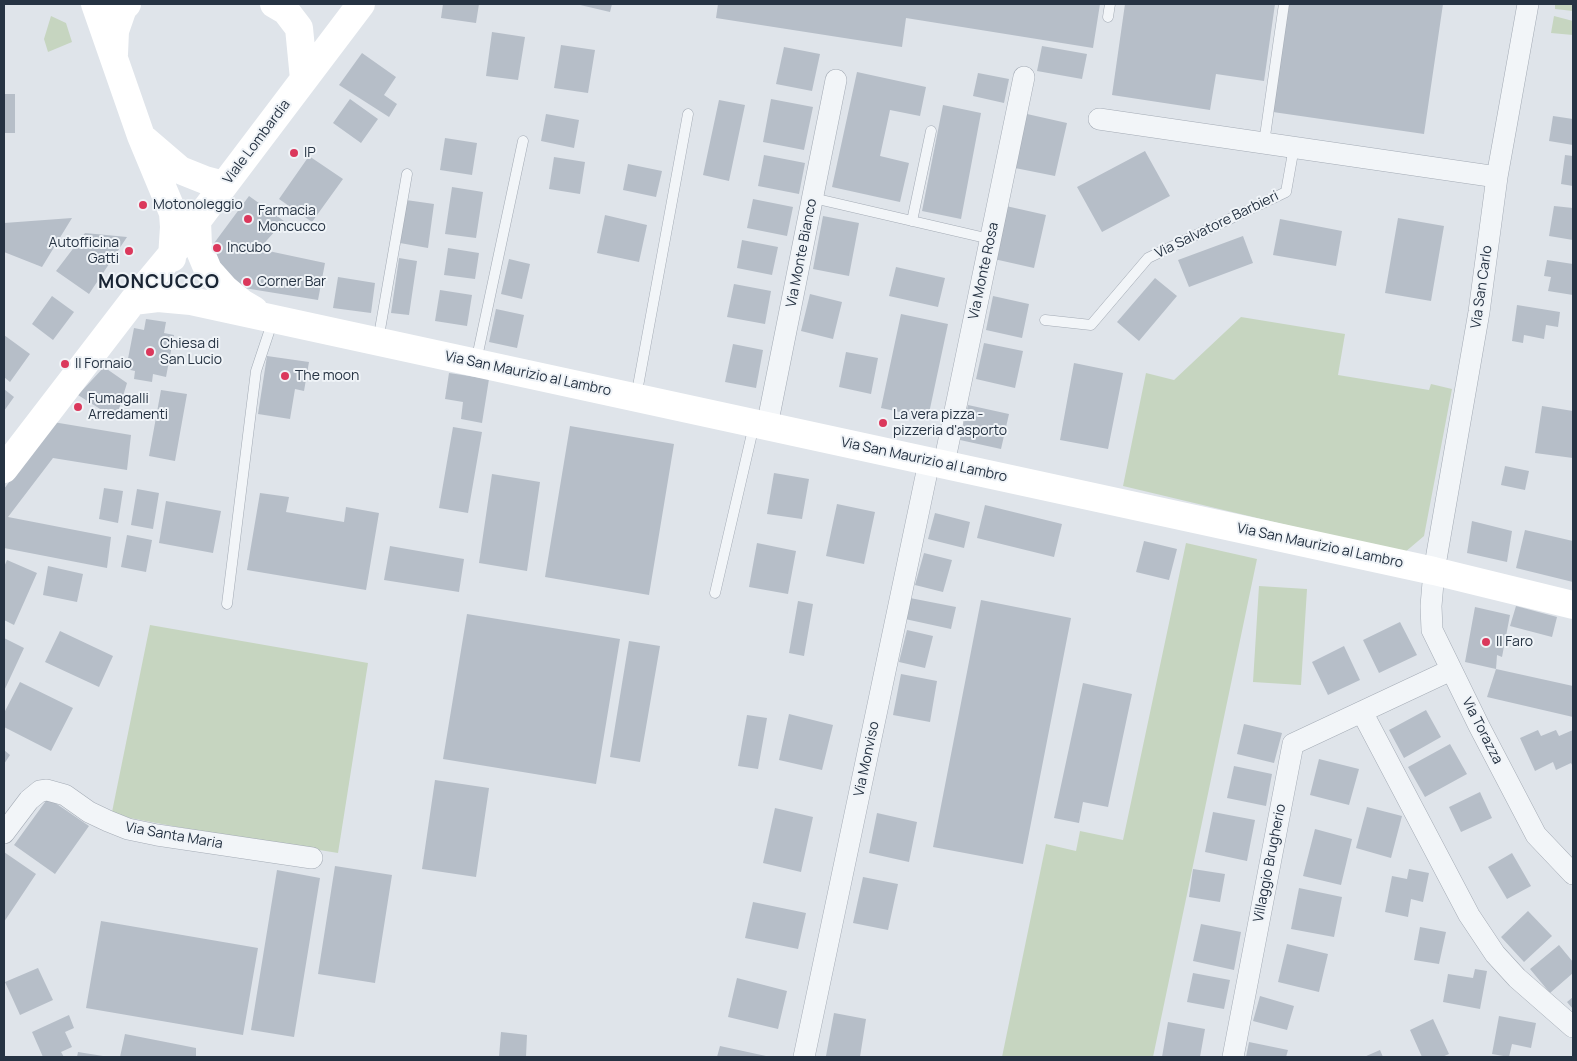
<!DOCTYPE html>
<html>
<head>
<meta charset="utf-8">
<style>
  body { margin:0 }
  #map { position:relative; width:1577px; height:1061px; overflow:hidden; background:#dfe4ea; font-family:Manrope,sans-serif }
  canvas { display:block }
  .frame { position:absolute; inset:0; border:5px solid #263343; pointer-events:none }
</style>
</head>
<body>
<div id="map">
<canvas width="1577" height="1061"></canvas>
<div class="frame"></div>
</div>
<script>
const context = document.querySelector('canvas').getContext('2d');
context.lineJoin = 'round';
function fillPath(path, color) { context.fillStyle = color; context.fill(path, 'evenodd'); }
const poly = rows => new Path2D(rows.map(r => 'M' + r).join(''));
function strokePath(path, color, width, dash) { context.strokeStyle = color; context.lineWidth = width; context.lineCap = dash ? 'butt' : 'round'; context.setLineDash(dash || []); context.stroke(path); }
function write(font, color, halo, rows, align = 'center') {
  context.font = font + ' Manrope,sans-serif'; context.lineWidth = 4; context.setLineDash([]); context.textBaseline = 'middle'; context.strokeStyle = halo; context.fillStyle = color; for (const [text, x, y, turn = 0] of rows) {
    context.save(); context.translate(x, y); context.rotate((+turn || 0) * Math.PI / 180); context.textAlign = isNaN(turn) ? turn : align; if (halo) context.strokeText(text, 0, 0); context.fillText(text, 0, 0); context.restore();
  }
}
const green = poly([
  [1555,4,1573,4,1573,11,1555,9],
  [51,16,66,23,72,42,48,52,44,39],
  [1554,16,1573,21,1573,35,1551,33],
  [1241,317,1345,334,1338,375,1429,390,1431,384,1452,389,1424,536,1404,553,1123,486,1146,373,1174,380],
  [1186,543,1257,559,1153,1057,1002,1057,1046,844,1076,851,1080,831,1123,840],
  [1259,586,1307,589,1301,685,1253,682],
  [150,625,368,663,338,853,183,828,130,818,112,812]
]);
const building = poly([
  [443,4,479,4,476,23,441,18],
  [576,4,612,4,610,12],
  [718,4,1100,4,1093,48,906,18,902,47,716,18],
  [1125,4,1275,4,1264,81,1216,74,1210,110,1112,95],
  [1289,4,1443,4,1424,134,1273,112],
  [492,32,525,37,518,80,486,76],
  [561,45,595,50,588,93,554,88],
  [1042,46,1087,54,1082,79,1037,71],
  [784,47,820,54,812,91,776,84],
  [362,53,396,77,384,95,397,104,389,117,339,85],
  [857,72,926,87,920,116,890,110,880,156,909,163,900,202,832,187],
  [978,73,1009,79,1004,103,973,96],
  [4,94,15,94,15,133,4,133],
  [350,99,378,119,361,143,333,123],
  [771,99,813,107,804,150,763,142],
  [719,100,745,105,729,181,703,175],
  [943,105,981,113,961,219,922,211],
  [546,114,579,120,574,148,541,141],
  [1027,114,1067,123,1055,176,1015,168],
  [1553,116,1573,119,1573,145,1549,141],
  [445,138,477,143,472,175,440,170],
  [1145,151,1170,196,1102,232,1077,187],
  [764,155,805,163,799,194,758,186],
  [1565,155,1573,156,1573,186,1561,184],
  [309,156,343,179,312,222,279,199],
  [554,157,585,162,580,194,549,189],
  [628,164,662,171,656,197,623,190],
  [452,187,483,192,476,238,445,234],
  [249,196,284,221,259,249,325,263,318,300,238,287,209,250],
  [753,199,793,207,787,236,747,228],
  [406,200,434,204,428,248,400,243],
  [1006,206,1046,215,1034,268,994,259],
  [1554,206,1573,208,1573,240,1549,236],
  [605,215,647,225,639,262,597,253],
  [823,216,859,223,849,276,813,269],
  [72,218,42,267,4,252,4,223],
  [1398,218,1444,226,1431,301,1385,293],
  [1280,219,1342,231,1336,266,1273,255],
  [85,233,127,237,89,294,56,271],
  [1243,236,1253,263,1189,287,1178,260],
  [742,240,778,247,772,275,737,268],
  [448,248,479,253,475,279,444,275],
  [399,258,417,261,409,315,391,313],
  [509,259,530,264,522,299,501,294],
  [1547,260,1573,264,1573,295,1548,291,1551,277,1544,276],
  [896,267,945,278,938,307,889,296],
  [338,277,375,283,371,313,333,308],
  [1155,278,1177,296,1139,341,1117,322],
  [734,284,771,291,765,324,727,317],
  [440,290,472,295,467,326,435,321],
  [810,294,842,302,833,339,801,331],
  [52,296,74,312,53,340,32,324],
  [993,296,1029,304,1022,338,986,330],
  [1517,305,1560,312,1558,327,1546,325,1544,339,1524,335,1523,343,1512,341],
  [496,309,524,315,517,348,489,342],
  [901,314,948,324,928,418,881,408],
  [146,319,166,322,164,333,174,335,166,377,153,374,152,382,134,379,135,371,126,369,134,328,144,330],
  [4,335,30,354,10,382,4,377],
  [984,343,1023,351,1015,388,976,379],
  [733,344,763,350,756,388,725,382],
  [846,352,878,358,871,394,839,387],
  [267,356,309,362,304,391,295,389,290,419,258,414],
  [1074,363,1123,373,1108,449,1060,440],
  [104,367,127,383,116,419,78,395],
  [449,373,489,379,482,423,461,419,463,402,445,399],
  [4,389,14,397,4,411],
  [161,390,187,394,175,461,149,456],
  [968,405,1009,414,1001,449,960,440],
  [1542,406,1573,411,1573,458,1535,453],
  [53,422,131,435,127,470,53,458,8,517,111,537,107,568,4,548,4,489],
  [570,426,674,444,649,595,545,577],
  [453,427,482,432,468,513,439,508],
  [1505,466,1529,471,1525,490,1501,485],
  [774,473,809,479,802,519,767,514],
  [492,474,540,482,527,571,479,563],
  [104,488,123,491,118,523,99,519],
  [137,489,159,493,153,529,131,525],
  [260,493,289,497,286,512,344,522,346,507,379,513,366,590,247,570],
  [166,501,221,511,213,553,159,543],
  [837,504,875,512,864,564,826,556],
  [985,505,1062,524,1054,557,977,538],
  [935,513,970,522,964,548,928,539],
  [1472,521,1512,531,1507,562,1467,553],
  [1525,530,1573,541,1573,582,1516,568],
  [127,535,152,540,146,572,121,567],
  [1144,541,1177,549,1169,580,1136,572],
  [757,543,796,551,788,594,749,587],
  [390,546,464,559,459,592,384,580],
  [924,553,952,560,943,592,915,585],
  [7,560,37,573,14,625,4,620,4,567],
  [48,566,83,574,77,602,43,595],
  [910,598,956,607,951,629,905,619],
  [981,600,1071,618,1023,864,933,847],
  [798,601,813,604,804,656,789,653],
  [1516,606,1557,617,1552,637,1510,626],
  [1475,607,1510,615,1502,657,1497,655,1496,669,1465,662],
  [467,614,620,639,596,784,443,759],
  [1400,622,1417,655,1379,673,1363,640],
  [907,630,933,636,925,668,899,662],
  [60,631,113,656,99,687,45,662],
  [4,638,24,648,4,691],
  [629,641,660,646,640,762,610,757],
  [1344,646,1360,680,1328,695,1312,662],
  [1496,669,1573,686,1573,717,1487,697],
  [901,674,937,681,930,722,893,715],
  [20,682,73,708,51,751,4,727,4,713],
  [1083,683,1132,694,1108,807,1083,802,1079,823,1054,818],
  [1426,710,1441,737,1404,758,1389,730],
  [789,714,833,725,822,770,779,760],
  [747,715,767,718,758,769,738,766],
  [1244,724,1282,733,1274,763,1237,754],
  [1538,730,1541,736,1556,730,1559,736,1573,730,1573,767,1571,763,1556,770,1553,762,1535,771,1520,738],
  [1450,744,1467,774,1425,797,1408,767],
  [4,750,10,755,4,764],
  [1319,759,1359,769,1349,805,1310,795],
  [1234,766,1272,774,1266,806,1227,798],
  [435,780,489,788,476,877,422,869],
  [1480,792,1492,818,1461,832,1449,807],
  [48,798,89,826,55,874,14,845],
  [1367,807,1402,816,1391,858,1356,848],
  [775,808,813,817,801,872,763,863],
  [1213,812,1255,820,1247,861,1205,852],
  [877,813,917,822,909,862,869,853],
  [1315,829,1352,839,1341,885,1303,876],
  [4,852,36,874,4,922],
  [1512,853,1531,886,1507,899,1488,867],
  [335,866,392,875,375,983,318,974],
  [1193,869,1225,874,1220,902,1189,897],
  [1409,869,1429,873,1423,902,1411,899,1408,917,1385,912,1392,876,1407,879],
  [277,870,320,878,294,1037,251,1030],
  [863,877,898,884,888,930,853,923],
  [1299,888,1342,897,1334,937,1291,929],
  [753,902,806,913,798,949,745,938],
  [1528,911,1552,936,1524,962,1501,937],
  [101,921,258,948,243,1035,86,1008],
  [1201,924,1241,932,1234,970,1193,961],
  [1420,927,1446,932,1439,964,1414,960],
  [1287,944,1328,954,1319,992,1278,982],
  [1559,945,1573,962,1573,973,1550,993,1530,969],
  [38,968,53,1000,20,1015,5,982],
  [1475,969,1487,971,1480,1009,1443,1002,1448,974,1473,978],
  [1193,973,1230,980,1224,1009,1187,1002],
  [737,978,787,991,778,1029,728,1017],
  [1260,996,1294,1006,1287,1030,1253,1021],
  [1573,997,1573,1009,1567,1002],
  [834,1013,866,1019,860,1057,826,1056],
  [69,1015,74,1028,65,1032,72,1047,61,1052,64,1057,43,1057,32,1032],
  [1499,1016,1536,1023,1531,1048,1512,1044,1509,1057,1492,1054],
  [1433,1019,1449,1054,1442,1057,1422,1057,1410,1030],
  [1168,1022,1205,1029,1200,1057,1162,1057],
  [501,1032,527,1035,526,1057,499,1057],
  [125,1034,196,1048,196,1057,120,1057],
  [1249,1042,1288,1050,1286,1057,1246,1057],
  [720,1046,766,1056,766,1057,717,1057],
  [1380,1050,1383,1057,1364,1057],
  [78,1052,103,1056,103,1057,77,1057]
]);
const lane = poly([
  [1108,17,1110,4],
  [1264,143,1284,4],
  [813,198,990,239],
  [912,221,931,131],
  [1045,320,1091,325,1148,258,1286,192,1294,147],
  [378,341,407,174],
  [476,362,523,141],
  [636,397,688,114],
  [715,593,754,425],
  [227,604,256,371,273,320]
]);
const street = poly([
  [1528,4,1497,177,1479,312,1434,571,1431,606,1432,630,1479,726,1536,835,1573,874],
  [1099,119,1497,177],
  [767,426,836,80],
  [944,464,1024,77],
  [1362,712,1469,915,1495,954,1517,978,1573,1027],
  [4,833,29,800,40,791,47,790,65,795,89,812,108,821,128,829,157,835,312,858],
  [804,1057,929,462],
  [1233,1057,1293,744,1451,670]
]);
const secondary = poly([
  [95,4,141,136,173,213,174,227,172,258],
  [274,4,286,11,299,28,304,79],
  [114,54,115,31,123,8,127,4],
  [145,140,180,170,205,180,224,185],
  [197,221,198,246,208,270,225,289,242,303,254,310],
  [133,301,158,298,191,301,1434,571,1573,605],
  [4,469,133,301,172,254,361,4]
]);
const markers = [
  [294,153,5,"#db385c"],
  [143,205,5,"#db385c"],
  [248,219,5,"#db385c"],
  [217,248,5,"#db385c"],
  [129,251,5,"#db385c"],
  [247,282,5,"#db385c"],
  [150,352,5,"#db385c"],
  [65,364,5,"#db385c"],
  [285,376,5,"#db385c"],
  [78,407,5,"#db385c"],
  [883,423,5,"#db385c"],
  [1486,642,5,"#db385c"]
];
const streetNames = [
  ["Viale Lombardia",257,142,-53],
  ["Via Salvatore Barbieri",1217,225,-26],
  ["Via Monte Bianco",802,253,-79],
  ["Via Monte Rosa",984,271,-78],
  ["Via San Carlo",1482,287,-82],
  ["Via San Maurizio al Lambro",528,374,12],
  ["Via San Maurizio al Lambro",924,460,12],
  ["Via San Maurizio al Lambro",1320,546,12],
  ["Via Torazza",1482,731,63],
  ["Via Monviso",867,759,-78],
  ["Via Santa Maria",174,836,10],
  ["Villaggio Brugherio",1270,863,-79]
];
const poiNames = [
  ["IP",304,153],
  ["Motonoleggio",153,205],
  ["Farmacia",258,211],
  ["Moncucco",258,227],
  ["Autofficina",119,243,"right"],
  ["Gatti",119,259,"right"],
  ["Incubo",227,248],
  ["Corner Bar",257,282],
  ["Chiesa di",160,344],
  ["San Lucio",160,360],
  ["Il Fornaio",75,364],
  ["The moon",295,376],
  ["Fumagalli",88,399],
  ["Arredamenti",88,415],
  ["La vera pizza -",893,415],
  ["pizzeria d'asporto",893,431],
  ["Il Faro",1496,642]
];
const districtNames = [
  ["MONCUCCO",159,283]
];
fillPath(green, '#c6d5c0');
fillPath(building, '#b6bec8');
strokePath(lane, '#a4abb5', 11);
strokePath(street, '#a4abb5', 22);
strokePath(lane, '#f2f5f8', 10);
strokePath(street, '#f2f5f8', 21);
strokePath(secondary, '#fff', 28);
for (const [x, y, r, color] of markers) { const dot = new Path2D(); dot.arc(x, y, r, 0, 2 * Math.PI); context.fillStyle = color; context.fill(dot); strokePath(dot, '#eff3f7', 2); }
write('14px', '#263343', '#eff3f7', streetNames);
write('14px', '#263343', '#eff3f7', poiNames, 'left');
context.letterSpacing = '1px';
write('bold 19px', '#192433', '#eff3f7', districtNames);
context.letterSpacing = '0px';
</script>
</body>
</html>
